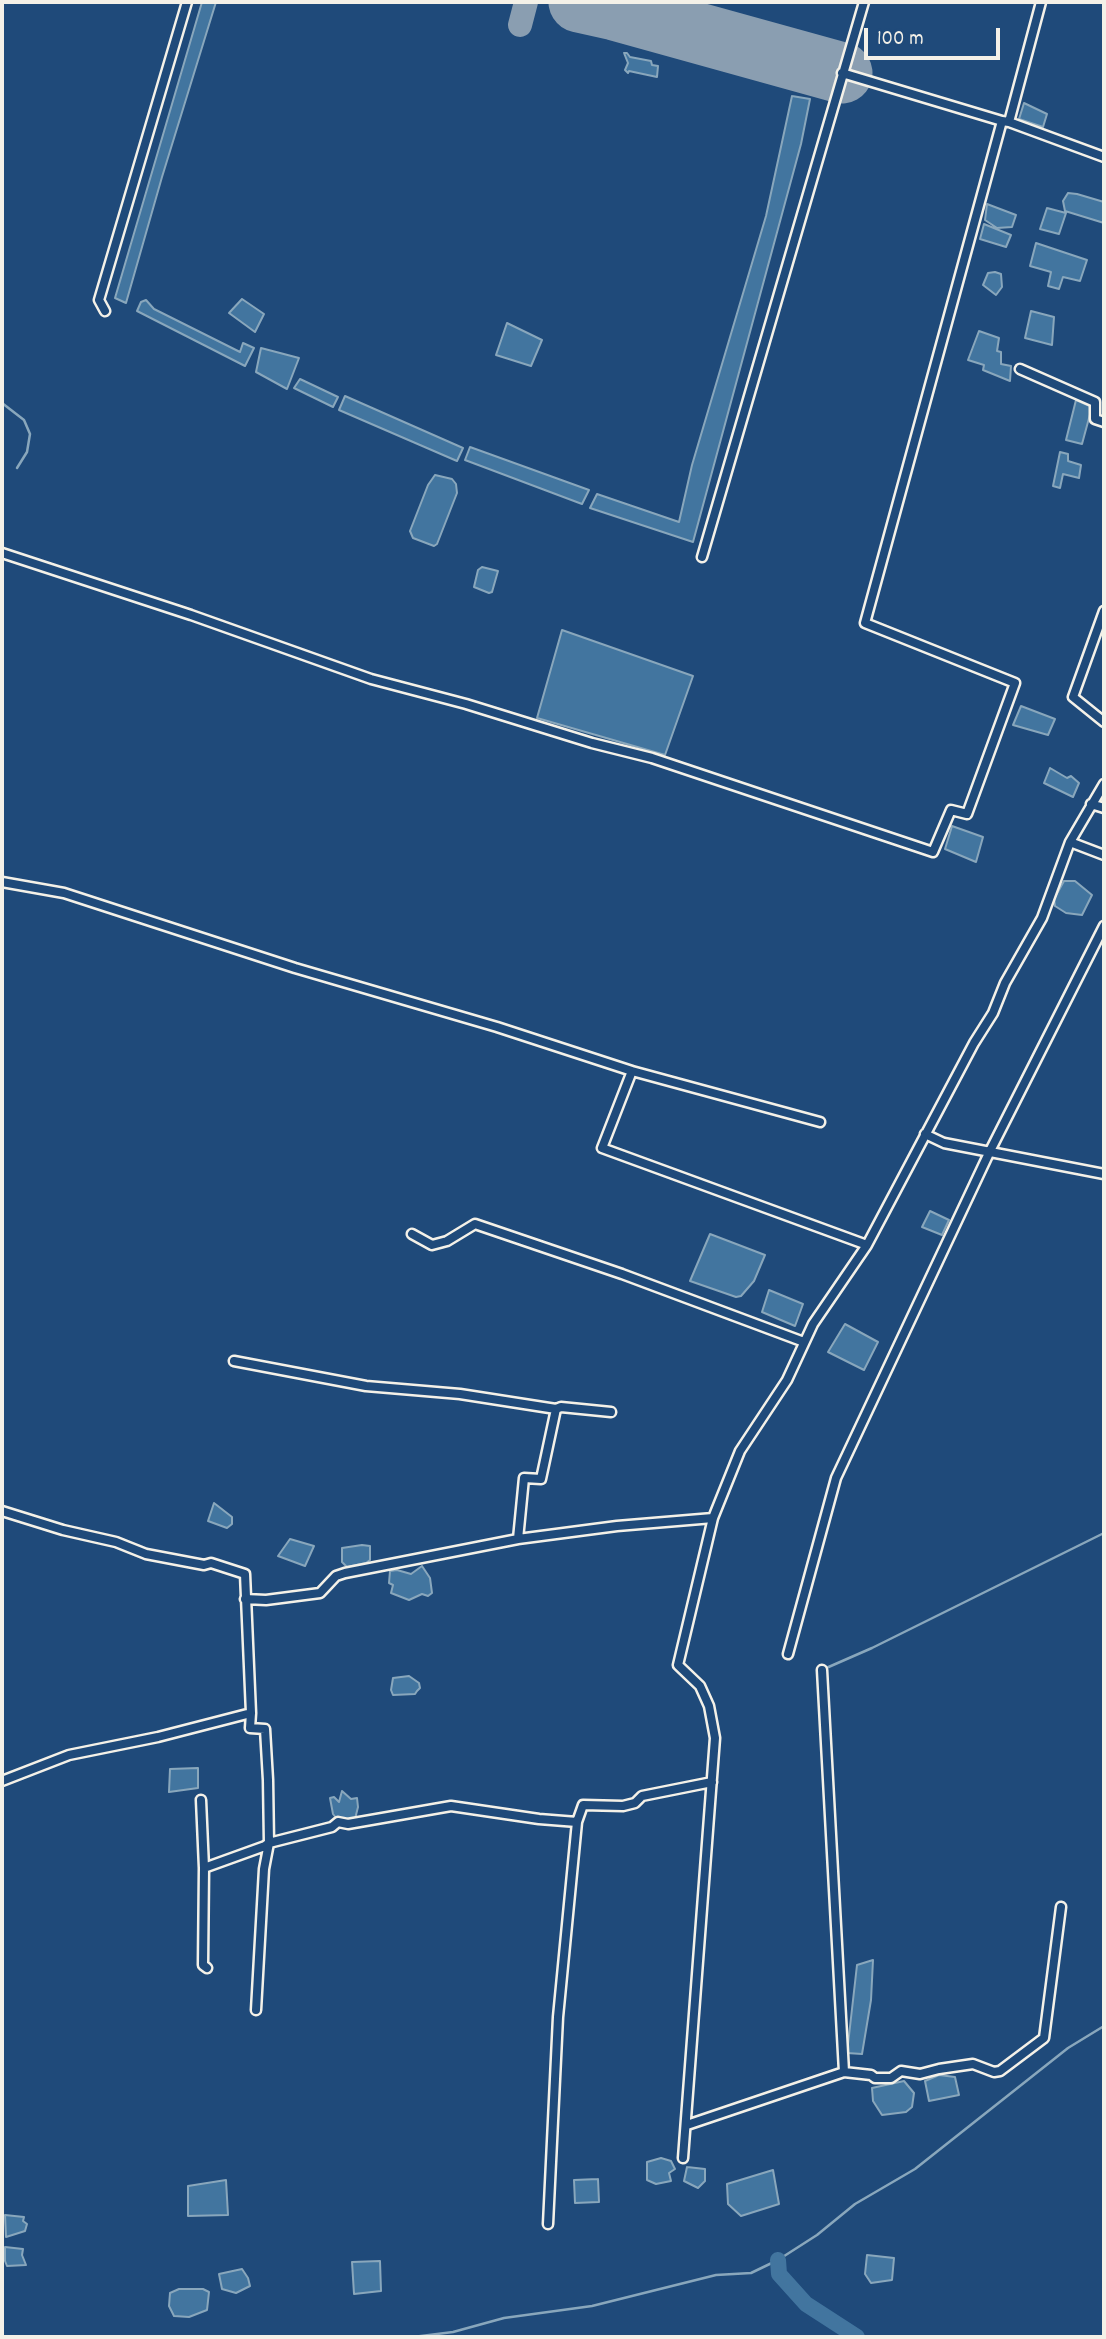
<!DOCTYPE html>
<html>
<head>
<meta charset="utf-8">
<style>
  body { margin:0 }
  #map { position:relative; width:1106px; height:2339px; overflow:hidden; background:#1f4a7a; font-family:Dekko,sans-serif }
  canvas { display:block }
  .frame { position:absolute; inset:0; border:4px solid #f4f1e8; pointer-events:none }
  .scale { position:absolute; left:864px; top:28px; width:136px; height:32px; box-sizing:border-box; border:4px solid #f4f1e8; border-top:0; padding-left:9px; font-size:21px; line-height:24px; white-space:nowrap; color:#f4f1e8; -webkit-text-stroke:5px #1f4a7a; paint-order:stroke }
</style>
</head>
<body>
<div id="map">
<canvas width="1106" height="2339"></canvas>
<div class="frame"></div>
<div class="scale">100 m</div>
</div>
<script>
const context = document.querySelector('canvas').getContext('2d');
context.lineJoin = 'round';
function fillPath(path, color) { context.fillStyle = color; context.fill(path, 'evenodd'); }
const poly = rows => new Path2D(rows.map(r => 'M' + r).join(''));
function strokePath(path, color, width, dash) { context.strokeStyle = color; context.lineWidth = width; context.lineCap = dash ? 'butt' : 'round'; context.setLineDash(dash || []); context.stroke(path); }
const water = poly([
  [202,2,216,2,162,177,126,303,115,298,202,2],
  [624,53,627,53,630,57,651,61,652,65,658,66,657,77,629,71,628,73,625,70,628,63,624,53],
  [792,96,810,99,801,144,693,542,590,508,597,494,679,522,692,465,766,216,792,96],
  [1024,103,1047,114,1043,127,1019,119,1024,103],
  [1068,193,1077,194,1104,202,1104,223,1065,211,1063,201,1068,193],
  [987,204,1016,215,1012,227,997,228,985,220,987,204],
  [1047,208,1066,213,1059,234,1040,229,1047,208],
  [984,224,1011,235,1006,247,980,239,984,224],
  [1036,243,1087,260,1080,281,1063,277,1059,289,1048,286,1051,272,1030,266,1036,243],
  [995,272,1001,274,1002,287,996,295,983,285,988,273,995,272],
  [242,299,264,314,255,332,229,313,242,299],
  [146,300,154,309,240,352,243,343,254,348,245,366,137,311,141,302,146,300],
  [1031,311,1054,317,1052,345,1025,338,1031,311],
  [507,323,542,340,531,366,496,355,507,323],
  [979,331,999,338,997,351,1001,352,1001,364,1011,366,1010,381,983,370,984,365,968,360,979,331],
  [261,348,299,358,287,389,256,372,261,348],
  [300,379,338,397,333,407,294,388,300,379],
  [345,396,463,448,457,461,339,410,345,396],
  [1076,400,1092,407,1082,444,1066,440,1076,400],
  [470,447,589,490,582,504,465,460,470,447],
  [1060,452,1068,454,1068,461,1081,465,1079,478,1063,474,1060,488,1053,486,1060,452],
  [435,475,452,479,456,484,457,493,437,544,434,546,413,538,410,531,428,485,435,475],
  [482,567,498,571,492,592,489,593,474,587,478,570,482,567],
  [562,630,693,676,665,755,537,718,562,630],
  [1021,706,1055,719,1048,735,1013,725,1021,706],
  [1050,768,1067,778,1071,776,1079,783,1073,797,1044,783,1050,768],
  [952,826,983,837,976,862,945,849,952,826],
  [1064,881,1075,881,1092,895,1082,915,1066,913,1055,906,1054,899,1064,881],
  [930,1211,949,1220,942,1235,922,1227,930,1211],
  [710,1234,765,1255,754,1281,741,1296,736,1297,690,1281,710,1234],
  [769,1290,803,1304,795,1326,762,1312,769,1290],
  [845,1324,878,1342,864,1370,828,1352,845,1324],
  [214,1503,232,1517,232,1524,227,1528,208,1521,214,1503],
  [290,1539,314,1546,305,1566,278,1556,290,1539],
  [362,1545,370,1546,370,1560,366,1563,347,1567,342,1562,342,1548,362,1545],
  [422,1566,430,1578,432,1593,428,1596,422,1594,409,1600,391,1593,393,1585,389,1583,390,1571,397,1570,411,1574,422,1566],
  [409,1676,419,1683,420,1688,417,1691,415,1694,393,1695,391,1690,393,1678,409,1676],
  [198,1768,198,1788,169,1792,170,1769,198,1768],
  [342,1791,351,1799,357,1798,358,1807,355,1819,337,1819,333,1814,330,1798,334,1797,339,1802,342,1791],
  [873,1960,871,2000,862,2054,847,2053,857,1965,873,1960],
  [939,2075,955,2077,959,2095,929,2101,925,2081,939,2075],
  [904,2081,914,2093,912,2107,906,2112,882,2115,873,2101,872,2088,904,2081],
  [661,2158,671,2161,675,2169,669,2173,671,2181,656,2184,647,2180,647,2162,661,2158],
  [687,2167,705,2169,705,2181,698,2188,684,2181,687,2167],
  [773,2170,779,2204,741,2216,728,2204,727,2184,773,2170],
  [598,2179,599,2202,575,2203,574,2180,598,2179],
  [226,2180,228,2215,188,2216,188,2186,226,2180],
  [5,2215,24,2217,23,2221,27,2224,25,2231,6,2237,5,2215],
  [5,2247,23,2249,22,2255,26,2265,7,2266,5,2261,5,2247],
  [867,2255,894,2258,892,2280,871,2283,865,2274,867,2255],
  [380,2261,381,2291,354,2294,352,2262,380,2261],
  [242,2269,248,2278,250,2286,236,2293,222,2289,219,2274,242,2269],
  [179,2289,203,2289,209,2292,207,2310,189,2317,174,2316,169,2306,170,2293,179,2289]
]);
const stream = poly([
  [2,403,24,420,30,434,27,452,17,468],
  [824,1669,872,1648,1104,1533],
  [413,2337,453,2332,504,2318,592,2306,716,2275,751,2273,778,2260,817,2235,855,2204,915,2169,1068,2048,1104,2026]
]);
const river = poly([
  [778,2260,779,2274,806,2304,857,2337]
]);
const taxiway = poly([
  [520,25,526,2]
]);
const runway = poly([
  [579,2,615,10,842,73]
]);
const street = poly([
  [842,73,1002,121],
  [1009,122,1104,157],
  [105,311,99,300,187,2],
  [1020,369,1095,402,1095,419,1104,422],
  [2,553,191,615,371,679,466,704,592,743,652,758,933,852,951,810,967,814,1015,683,865,623,1002,121,1009,122,1041,2],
  [702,557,864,2],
  [1104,611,1073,697,1104,722],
  [1091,804,1104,808],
  [1070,842,1104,855],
  [2,882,64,893,295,968,497,1027,632,1071,602,1148,867,1245],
  [632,1071,820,1122],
  [925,1134,944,1143,1104,1174],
  [412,1234,432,1245,447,1241,475,1224,622,1274,804,1342],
  [234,1361,366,1386,460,1394,556,1409,561,1407,611,1412],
  [2,1511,63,1530,116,1542,146,1554,204,1565,211,1563,245,1574,251,1713,250,1728,265,1729,268,1780,269,1843,264,1869,256,2010],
  [518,1539,524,1478,541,1479,556,1409],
  [245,1599,266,1600,320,1593,336,1576,345,1573,518,1539,617,1526,713,1518],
  [788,1654,836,1478,990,1151,1104,926],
  [822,1670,844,2072],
  [2,1781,69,1755,158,1737,251,1713],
  [201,1800,204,1868,265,1846,269,1843,332,1827,338,1822,348,1824,451,1806,539,1819,577,1822],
  [204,1868,203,1965,207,1968],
  [687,2125,844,2072,871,2075,875,2078,891,2078,901,2071,920,2074,939,2069,973,2064,994,2072,1000,2071,1044,2038,1061,1907],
  [683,2158,715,1738,709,1706,700,1686,678,1665,713,1518,740,1451,787,1380,813,1324,867,1245,974,1043,993,1013,1005,983,1042,918,1070,842,1104,784],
  [548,2224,558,2017,577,1822,583,1805,623,1806,635,1803,642,1796,712,1782]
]);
fillPath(water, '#42759f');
strokePath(water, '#89a7bc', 2);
strokePath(stream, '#89a7bc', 2.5);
strokePath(river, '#42759f', 16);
strokePath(taxiway, '#8a9eb1', 24);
strokePath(runway, '#8a9eb1', 61);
strokePath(street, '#f4f1e8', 13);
strokePath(street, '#1f4a7a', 8);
</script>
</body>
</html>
